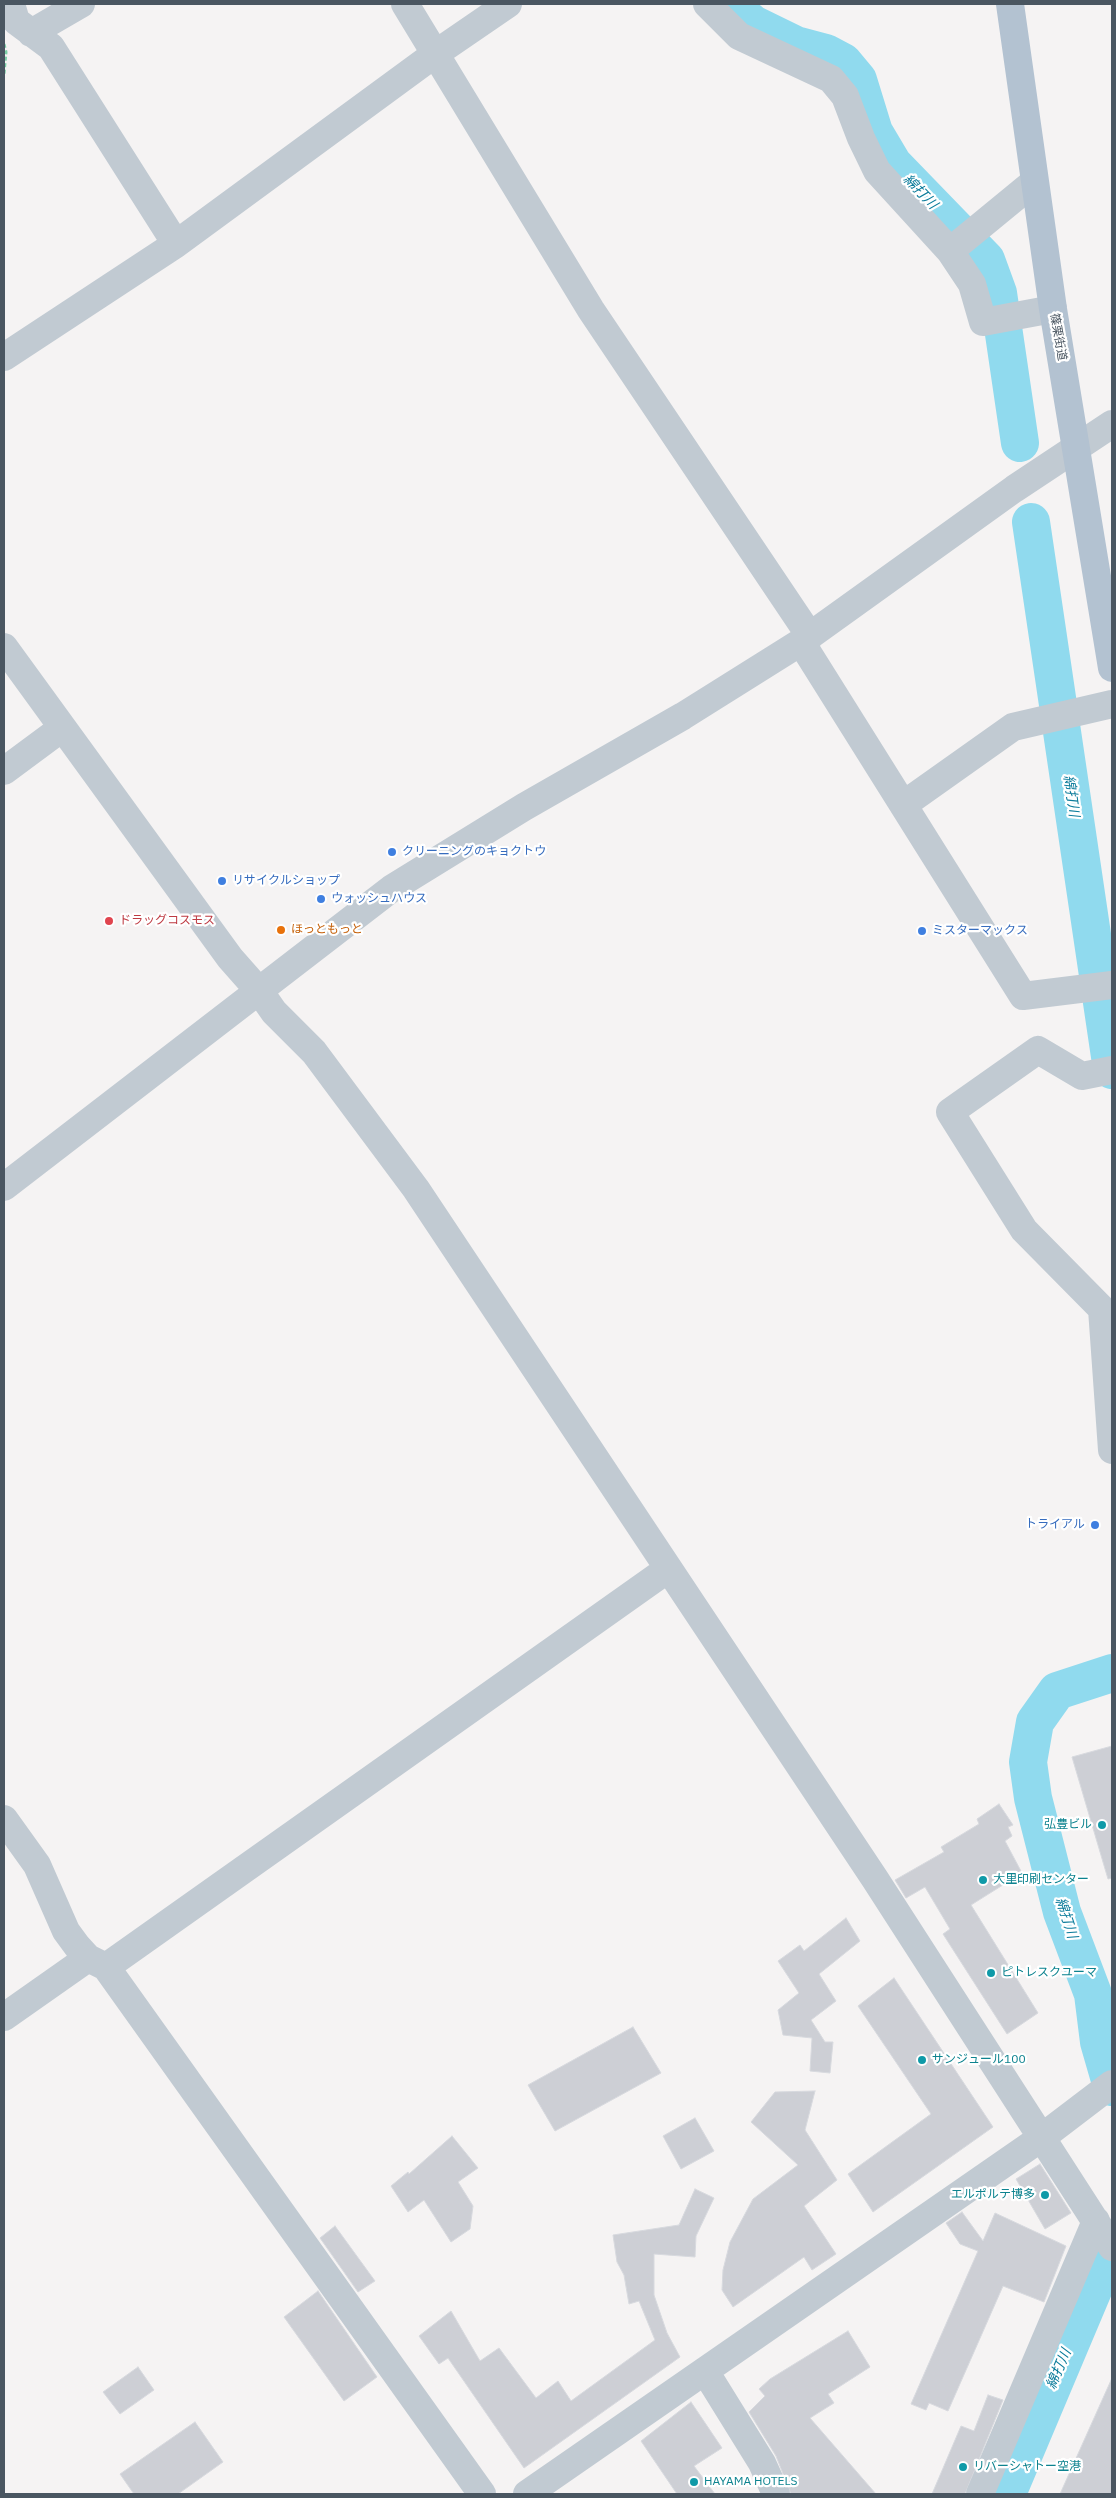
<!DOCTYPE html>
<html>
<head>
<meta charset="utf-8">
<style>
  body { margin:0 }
  #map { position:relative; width:1116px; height:2498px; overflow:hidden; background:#f5f3f3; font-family:"IBM Plex Sans",sans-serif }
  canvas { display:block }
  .frame { position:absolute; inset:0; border:5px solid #4a5661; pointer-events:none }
</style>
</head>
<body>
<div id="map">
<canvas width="1116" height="2498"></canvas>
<div class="frame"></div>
</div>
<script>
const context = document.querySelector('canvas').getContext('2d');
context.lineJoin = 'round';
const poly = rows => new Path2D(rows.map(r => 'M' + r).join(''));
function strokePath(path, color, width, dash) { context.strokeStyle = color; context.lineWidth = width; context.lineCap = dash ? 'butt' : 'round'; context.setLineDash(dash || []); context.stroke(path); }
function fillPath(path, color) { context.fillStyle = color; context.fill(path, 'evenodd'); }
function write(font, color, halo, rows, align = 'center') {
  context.font = font + ' "IBM Plex Sans","Noto Sans JP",sans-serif'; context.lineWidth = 4.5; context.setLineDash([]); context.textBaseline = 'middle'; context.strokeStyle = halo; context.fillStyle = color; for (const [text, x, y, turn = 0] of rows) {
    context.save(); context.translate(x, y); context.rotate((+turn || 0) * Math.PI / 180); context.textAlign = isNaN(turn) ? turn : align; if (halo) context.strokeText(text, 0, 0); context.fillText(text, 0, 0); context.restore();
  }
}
const river = poly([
  [729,4,753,24,796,45,826,53,843,62,858,80,874,132,893,164,986,260,998,293,1020,443],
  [1031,522,1112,1070],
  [1112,1673,1057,1691,1035,1722,1028,1762,1033,1798,1062,1912,1093,1994,1099,2042,1112,2087],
  [1007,2494,1112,2245]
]);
const building = poly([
  [1112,1746,1112,1878,1108,1879,1072,1757,1112,1746],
  [999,1804,1013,1825,1008,1827,1012,1836,1005,1841,1022,1873,971,1905,1038,2013,1007,2034,943,1934,950,1929,925,1887,906,1898,895,1880,944,1852,941,1847,979,1824,977,1819,999,1804],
  [846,1918,860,1941,819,1974,836,2001,811,2020,825,2042,833,2042,830,2073,810,2071,812,2038,783,2035,778,2010,799,1993,778,1961,800,1945,804,1951,846,1918],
  [894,1978,993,2127,873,2212,848,2174,931,2114,858,2006,894,1978],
  [633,2027,661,2073,555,2131,528,2085,633,2027],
  [815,2091,805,2130,837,2180,804,2206,836,2254,812,2270,804,2257,733,2307,722,2290,723,2270,730,2242,753,2199,798,2165,751,2122,775,2092,815,2091],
  [695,2118,714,2151,681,2169,663,2136,695,2118],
  [452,2136,478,2168,458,2182,473,2206,470,2229,451,2242,424,2200,408,2212,391,2186,408,2172,409,2174,452,2136],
  [1040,2164,1071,2213,1045,2229,1016,2179,1040,2164],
  [695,2189,714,2198,696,2236,695,2257,654,2254,654,2295,667,2333,680,2357,524,2468,448,2358,439,2364,419,2336,451,2311,480,2361,499,2348,536,2398,558,2381,571,2401,655,2340,639,2301,629,2304,624,2275,617,2262,613,2235,679,2225,695,2189],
  [962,2212,983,2241,995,2213,1066,2246,1044,2302,1003,2286,948,2411,929,2403,926,2410,911,2404,978,2251,960,2244,946,2223,962,2212],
  [335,2226,375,2281,358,2292,320,2238,335,2226],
  [318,2291,377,2377,344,2401,284,2317,318,2291],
  [848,2331,870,2367,828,2394,834,2403,810,2418,876,2494,791,2494,776,2456,749,2412,765,2396,759,2389,770,2379,848,2331],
  [138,2367,154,2390,120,2414,103,2392,138,2367],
  [1112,2378,1112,2494,1060,2494,1112,2378],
  [988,2395,1003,2400,965,2494,932,2494,961,2426,974,2431,988,2395],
  [691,2402,722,2448,694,2466,715,2494,677,2494,641,2441,691,2402],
  [195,2422,223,2462,178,2494,134,2494,120,2474,195,2422]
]);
const path = poly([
  [4,44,6,52,4,74]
]);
const minor = poly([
  [11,4,16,21,51,47,176,244],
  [405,4,591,310,810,636],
  [707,4,739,36,831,79,845,96,861,138,877,171,950,251,1034,182],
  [31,33,81,4],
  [950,251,972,284,983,322,1053,309],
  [4,357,176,244,435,54,508,4],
  [801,642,1023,996,1112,985],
  [4,647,230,958,260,992,274,1012,314,1052,416,1189,875,1879,1112,2247],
  [4,771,62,728],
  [903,805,1013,727,1112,704],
  [1112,1070,1082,1076,1038,1050,950,1112,1024,1230,1102,1309,1112,1450],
  [4,1187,391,889,524,807,683,716,801,642,1014,489,1112,424],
  [4,1819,37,1865,66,1931,77,1946,88,1958,106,1967,482,2494],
  [106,1967,668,1569],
  [4,2017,88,1958],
  [705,2371,762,2463,776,2494],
  [527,2494,1041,2138,1112,2084],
  [980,2494,1096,2221]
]);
const major = poly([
  [1010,4,1053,309,1112,668]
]);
const markers = [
  [392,852,5,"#3f7fe0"],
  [222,881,5,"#3f7fe0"],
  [321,899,5,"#3f7fe0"],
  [109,921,5,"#e0444e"],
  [281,930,5,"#e8710a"],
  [922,931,5,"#3f7fe0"],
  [1095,1525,5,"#3f7fe0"],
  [1102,1825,5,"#0f9aa8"],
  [983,1880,5,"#0f9aa8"],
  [991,1973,5,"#0f9aa8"],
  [922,2060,5,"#0f9aa8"],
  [1045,2195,5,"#0f9aa8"],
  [963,2467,5,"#0f9aa8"],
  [694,2482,5,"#0f9aa8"]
];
const streetNames = [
  ["篠栗街道",1058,337,80]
];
const shopNames = [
  ["クリーニングのキョクトウ",402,852],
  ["リサイクルショップ",232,881],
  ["ウォッシュハウス",331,899],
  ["ミスターマックス",932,931],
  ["トライアル",1085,1525,"right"]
];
const healthNames = [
  ["ドラッグコスモス",119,921]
];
const foodNames = [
  ["ほっともっと",291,930]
];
const cultureNames = [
  ["弘豊ビル",1092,1825,"right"],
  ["大里印刷センター",993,1880],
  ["ピトレスクユーマ",1001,1973],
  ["サンジュール100",932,2060],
  ["エルポルテ博多",1035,2195,"right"],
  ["リバーシャトー空港",973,2467],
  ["HAYAMA HOTELS",704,2482]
];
const waterNames = [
  ["綿打川",920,192,46],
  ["綿打川",1071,796,82],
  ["綿打川",1066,1918,72],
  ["綿打川",1059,2369,-67]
];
strokePath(river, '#90daee', 38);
fillPath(building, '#cdcfd5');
strokePath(building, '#d7d9de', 1);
strokePath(path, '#7ad0a6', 3, [4, 2.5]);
strokePath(minor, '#c1cad2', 28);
strokePath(major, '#b3c2d1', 28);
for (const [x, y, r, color] of markers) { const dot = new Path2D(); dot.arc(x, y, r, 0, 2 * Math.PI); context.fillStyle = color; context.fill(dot); strokePath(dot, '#fff', 2); }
write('12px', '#4a5661', '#fff', streetNames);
write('12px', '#366cbe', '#fff', shopNames, 'left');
write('12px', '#be3a42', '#fff', healthNames, 'left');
write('12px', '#c56008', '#fff', foodNames, 'left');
write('12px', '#0d838f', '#fff', cultureNames, 'left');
write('italic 14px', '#0c7c9b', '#fff', waterNames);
</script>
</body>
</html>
